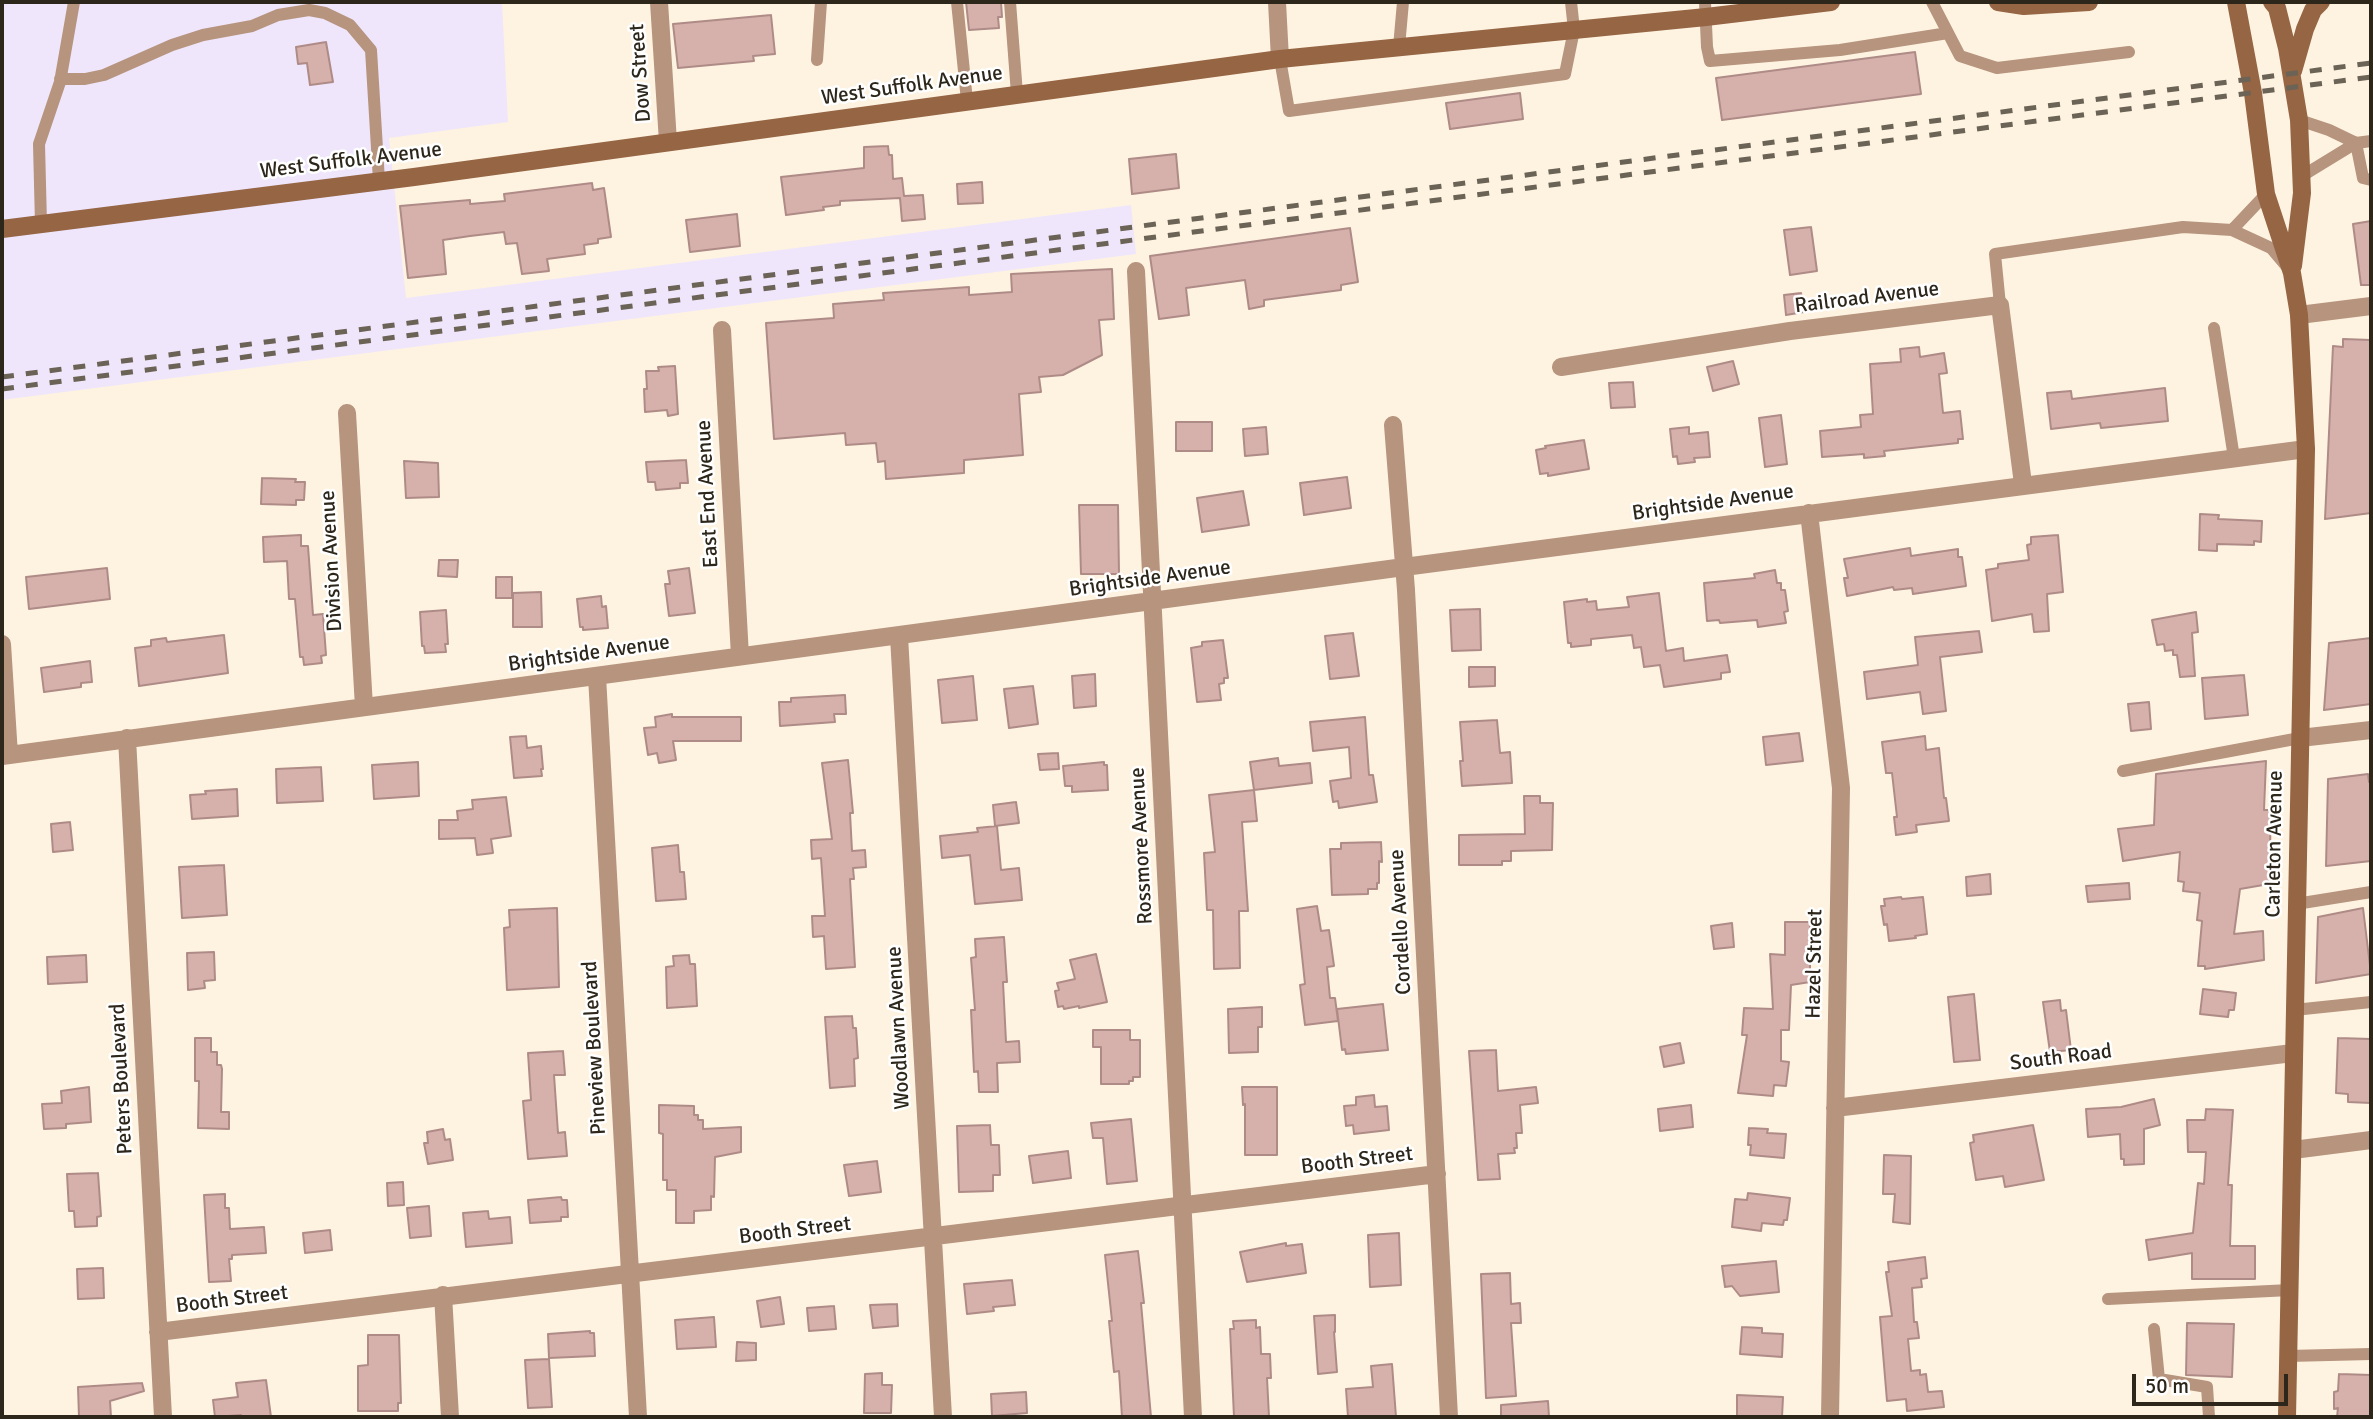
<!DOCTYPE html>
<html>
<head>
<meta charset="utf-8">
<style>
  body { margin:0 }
  #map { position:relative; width:2373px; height:1419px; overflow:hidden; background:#fef3e1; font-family:Signika,sans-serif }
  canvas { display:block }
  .frame { position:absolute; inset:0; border:4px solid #2d261b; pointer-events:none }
  .scale { position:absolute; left:2132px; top:1374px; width:156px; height:32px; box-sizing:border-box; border:4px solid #2d261b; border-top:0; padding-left:9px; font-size:21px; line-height:24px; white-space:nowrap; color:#2d261b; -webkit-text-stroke:5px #fff; paint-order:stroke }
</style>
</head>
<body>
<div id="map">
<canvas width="2373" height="1419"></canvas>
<div class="frame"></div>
<div class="scale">50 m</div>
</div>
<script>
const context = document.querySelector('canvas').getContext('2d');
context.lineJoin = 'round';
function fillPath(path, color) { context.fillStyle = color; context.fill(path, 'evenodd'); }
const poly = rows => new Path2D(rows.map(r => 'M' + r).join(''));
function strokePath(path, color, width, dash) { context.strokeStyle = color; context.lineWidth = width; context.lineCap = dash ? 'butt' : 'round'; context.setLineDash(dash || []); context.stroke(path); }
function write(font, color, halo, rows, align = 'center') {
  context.font = font + ' Signika,sans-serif'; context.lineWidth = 5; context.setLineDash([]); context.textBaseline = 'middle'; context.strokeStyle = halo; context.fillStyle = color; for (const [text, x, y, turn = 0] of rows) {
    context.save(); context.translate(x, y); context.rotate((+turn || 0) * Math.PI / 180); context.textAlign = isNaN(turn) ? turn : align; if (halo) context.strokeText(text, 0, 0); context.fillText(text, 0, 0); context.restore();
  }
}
const industrial = poly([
  [2,2,502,2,508,122,389,138,406,298,1131,205,1136,254,2,400]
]);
const building = poly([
  [966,2,1001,2,1002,17,998,17,999,28,969,30,966,2],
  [771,15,775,54,753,56,754,61,678,68,673,24,771,15],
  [326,42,333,82,310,85,307,63,298,64,296,47,326,42],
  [1915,52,1921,94,1722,120,1716,78,1915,52],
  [1520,93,1523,119,1450,129,1446,103,1520,93],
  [888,146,889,155,892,155,893,179,902,178,904,196,923,195,925,219,902,221,900,198,840,201,840,205,823,207,824,210,786,215,781,177,864,168,864,147,888,146],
  [1176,154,1179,188,1132,194,1129,159,1176,154],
  [982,182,983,203,958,204,957,184,982,182],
  [592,183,593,190,604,188,611,237,598,239,598,243,584,245,585,254,547,259,549,271,522,274,517,243,506,244,504,232,470,236,443,240,446,274,408,278,400,206,470,200,470,204,505,201,504,194,592,183],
  [737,214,740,246,690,252,686,220,737,214],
  [2371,221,2371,285,2361,285,2353,224,2371,221],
  [1811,227,1817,271,1790,275,1784,230,1811,227],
  [1350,228,1358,282,1341,285,1341,290,1264,300,1264,306,1249,309,1245,280,1186,288,1189,315,1159,319,1150,256,1350,228],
  [1112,269,1114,319,1099,320,1102,355,1063,375,1039,377,1041,392,1019,394,1023,455,964,460,964,473,886,479,885,461,878,462,876,443,846,445,845,433,774,439,766,323,834,318,833,304,884,300,883,293,969,287,969,295,1012,292,1011,274,1112,269],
  [1801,293,1804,312,1786,315,1784,295,1801,293],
  [2343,339,2371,340,2371,513,2325,519,2333,346,2343,347,2343,339],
  [1919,347,1920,357,1944,353,1947,373,1939,374,1943,413,1960,411,1963,439,1958,439,1958,443,1884,451,1885,456,1864,458,1864,454,1822,457,1820,431,1861,427,1860,415,1873,414,1870,364,1901,362,1900,349,1919,347],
  [1733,361,1739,384,1713,391,1707,367,1733,361],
  [675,366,678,414,668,416,667,410,645,412,644,389,647,389,646,371,659,371,658,367,675,366],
  [1633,382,1635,407,1611,408,1609,383,1633,382],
  [2165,388,2168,421,2101,428,2100,423,2051,429,2047,393,2071,391,2072,399,2165,388],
  [1781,415,1787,464,1765,467,1759,418,1781,415],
  [1176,422,1212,422,1212,451,1176,451,1176,422],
  [1266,427,1268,454,1245,456,1243,429,1266,427],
  [1689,427,1689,434,1708,432,1710,457,1694,458,1695,462,1678,464,1677,456,1673,457,1670,429,1689,427],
  [1584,440,1589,469,1548,476,1548,473,1540,474,1536,450,1546,448,1545,446,1584,440],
  [686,460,688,483,680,483,680,488,656,490,655,482,648,482,646,462,686,460],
  [404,461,438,463,439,497,406,498,404,461],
  [1347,477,1351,508,1304,515,1300,483,1347,477],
  [262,478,296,479,295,482,305,482,304,500,296,500,296,505,261,504,262,478],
  [1243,491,1249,525,1202,532,1197,498,1243,491],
  [1079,505,1118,505,1119,574,1081,574,1079,505],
  [2200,514,2219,515,2218,519,2262,521,2261,542,2254,541,2254,545,2217,544,2217,551,2199,550,2200,514],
  [301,535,301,546,308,546,313,615,323,614,326,655,321,656,322,663,304,665,303,657,300,657,295,599,289,599,287,561,264,562,263,537,301,535],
  [2058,535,2063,592,2047,594,2049,631,2034,632,2032,614,1992,621,1986,570,1998,568,1998,564,2029,560,2027,545,2031,544,2031,537,2058,535],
  [1910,548,1911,556,1958,549,1958,557,1962,557,1966,586,1913,594,1912,588,1894,590,1893,587,1847,596,1844,578,1848,578,1844,559,1910,548],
  [439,560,458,560,457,577,438,576,439,560],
  [107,568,110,599,29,609,26,577,107,568],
  [689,568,695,613,669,616,665,584,670,584,668,571,689,568],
  [1775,570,1777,583,1781,583,1781,590,1785,590,1788,611,1784,612,1786,623,1758,627,1757,620,1720,623,1719,620,1707,621,1704,583,1755,578,1754,574,1775,570],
  [496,577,512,577,512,598,496,598,496,577],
  [541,592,542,627,513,627,513,593,541,592],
  [1659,593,1666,651,1683,648,1684,661,1727,655,1730,672,1721,673,1721,679,1664,687,1660,665,1644,667,1641,647,1634,648,1632,635,1591,639,1591,645,1571,647,1571,643,1568,643,1564,602,1587,599,1587,602,1596,601,1597,610,1629,607,1627,597,1659,593],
  [601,596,602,607,606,606,608,628,583,630,583,627,580,627,577,599,601,596],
  [1480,609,1481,650,1452,651,1450,610,1480,609],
  [446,610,448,644,445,644,446,652,425,653,424,646,422,646,420,612,446,610],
  [2196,612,2198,632,2192,633,2195,676,2180,677,2177,655,2173,655,2173,650,2165,651,2164,644,2157,645,2152,620,2196,612],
  [1979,631,1982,652,1940,657,1946,711,1923,714,1920,692,1867,699,1864,672,1918,665,1915,637,1979,631],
  [1353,633,1359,676,1330,679,1325,636,1353,633],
  [224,635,228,673,139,686,135,648,151,646,151,640,166,638,167,642,224,635],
  [2371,638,2371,704,2324,710,2329,643,2371,638],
  [1223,640,1228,678,1224,678,1224,683,1219,684,1221,700,1197,702,1191,648,1202,646,1202,642,1223,640],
  [90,661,92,682,81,683,81,687,44,692,41,668,90,661],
  [1469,667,1495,667,1495,686,1469,687,1469,667],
  [1095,674,1096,706,1074,708,1072,676,1095,674],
  [2244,675,2248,715,2205,719,2202,678,2244,675],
  [973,676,977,720,942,723,938,680,973,676],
  [1033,686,1038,724,1009,728,1004,689,1033,686],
  [845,695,846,714,834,714,835,722,780,726,779,702,791,702,791,698,845,695],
  [2149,702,2151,729,2131,731,2128,704,2149,702],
  [672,714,672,717,741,717,741,741,673,741,676,760,659,763,657,753,648,755,644,728,656,727,655,717,672,714],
  [1365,717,1369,775,1373,775,1377,802,1339,808,1338,801,1333,802,1330,781,1351,778,1349,747,1313,751,1310,722,1365,717],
  [1497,720,1500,753,1510,752,1512,783,1462,786,1460,761,1463,761,1460,722,1497,720],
  [1799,733,1803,761,1766,765,1763,737,1799,733],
  [526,736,527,748,541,746,543,769,541,769,542,776,514,778,510,737,526,736],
  [1925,736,1926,750,1939,748,1944,798,1946,798,1949,821,1916,825,1917,832,1896,835,1894,817,1897,817,1892,773,1886,773,1882,742,1925,736],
  [1058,753,1059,769,1040,770,1038,754,1058,753],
  [1278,758,1279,766,1310,763,1312,783,1254,790,1250,762,1278,758],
  [848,760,853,813,850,813,852,851,865,850,866,867,853,868,854,879,850,879,855,967,826,969,824,936,813,937,812,916,825,916,821,858,812,859,811,840,832,839,822,763,848,760],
  [2266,761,2264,810,2271,810,2269,884,2240,889,2234,934,2263,931,2264,960,2205,969,2205,966,2198,966,2202,921,2197,920,2200,893,2183,891,2184,882,2178,881,2180,852,2123,861,2118,829,2154,825,2156,774,2266,761],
  [418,762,419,796,374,799,372,765,418,762],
  [1104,762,1104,765,1107,765,1108,790,1072,792,1072,786,1065,786,1063,766,1104,762],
  [321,767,323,801,277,803,276,769,321,767],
  [2368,774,2369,782,2371,781,2371,861,2326,866,2328,779,2368,774],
  [237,789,238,816,192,819,190,795,206,794,205,791,237,789],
  [1254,790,1257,821,1242,822,1248,911,1239,911,1240,968,1214,969,1213,910,1207,910,1204,853,1215,852,1209,795,1254,790],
  [1524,796,1540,796,1540,803,1553,803,1552,850,1511,851,1511,861,1502,861,1502,865,1459,865,1459,835,1525,834,1524,796],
  [506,797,511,836,491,839,493,853,477,855,475,838,439,839,439,820,458,820,457,811,473,809,472,800,506,797],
  [1016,802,1019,823,995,826,993,805,1016,802],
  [70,822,73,850,53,852,51,824,70,822],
  [997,826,1001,870,1019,868,1022,900,975,904,970,855,942,858,940,836,978,832,977,828,997,826],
  [1381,842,1382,862,1379,861,1379,883,1377,883,1377,889,1368,889,1368,894,1332,895,1330,849,1341,849,1341,843,1381,842],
  [678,845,680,872,684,872,686,899,656,901,652,848,678,845],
  [224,865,227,915,182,918,179,867,224,865],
  [1990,874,1991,894,1967,896,1966,877,1990,874],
  [2129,883,2130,899,2088,902,2086,886,2129,883],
  [1901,897,1902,899,1923,897,1927,934,1915,936,1916,938,1889,941,1887,924,1884,925,1881,906,1885,906,1884,899,1901,897],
  [1317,906,1321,931,1329,930,1334,966,1327,967,1330,998,1335,998,1338,1021,1305,1025,1300,985,1305,984,1297,909,1317,906],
  [557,908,559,987,507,990,504,928,510,927,509,910,557,908],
  [2363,908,2371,974,2316,983,2318,917,2363,908],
  [1785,922,1810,922,1810,982,1791,985,1789,1030,1781,1030,1781,1061,1789,1062,1786,1086,1774,1085,1773,1096,1738,1093,1747,1035,1742,1035,1744,1008,1773,1009,1770,954,1785,955,1785,922],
  [1732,923,1734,947,1714,949,1711,926,1732,923],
  [1004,937,1007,982,1003,982,1006,1042,1019,1041,1020,1062,997,1063,998,1092,979,1092,978,1071,974,1072,971,1010,975,1010,971,958,976,957,975,939,1004,937],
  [214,952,215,980,204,981,205,988,188,990,187,953,214,952],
  [1096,954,1107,1002,1079,1008,1079,1006,1064,1009,1063,1006,1058,1007,1055,991,1059,990,1057,983,1075,979,1070,960,1096,954],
  [86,955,87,982,48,984,47,957,86,955],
  [689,955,690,964,695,964,697,1006,667,1008,666,967,674,966,673,956,689,955],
  [2203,989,2236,993,2234,1010,2229,1010,2228,1017,2200,1014,2203,989],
  [1974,994,1980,1060,1954,1062,1948,997,1974,994],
  [2060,1000,2061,1011,2066,1010,2071,1050,2050,1052,2043,1002,2060,1000],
  [1383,1004,1388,1050,1346,1054,1345,1049,1342,1050,1337,1009,1383,1004],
  [1262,1007,1262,1027,1258,1027,1258,1052,1229,1053,1228,1009,1262,1007],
  [852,1016,853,1028,856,1028,858,1058,854,1059,855,1086,830,1088,825,1017,852,1016],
  [1093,1030,1130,1030,1130,1040,1140,1040,1140,1077,1133,1077,1133,1081,1129,1081,1129,1084,1101,1084,1101,1047,1093,1047,1093,1030],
  [195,1038,211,1038,211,1052,217,1052,217,1065,221,1065,222,1069,221,1112,229,1112,229,1129,198,1128,199,1081,195,1081,195,1038],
  [2338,1038,2371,1039,2371,1103,2348,1102,2348,1094,2336,1093,2338,1038],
  [1680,1043,1684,1063,1664,1067,1660,1047,1680,1043],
  [1496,1050,1498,1091,1536,1087,1538,1103,1520,1105,1522,1133,1516,1133,1517,1148,1514,1148,1515,1153,1498,1154,1500,1179,1478,1180,1469,1051,1496,1050],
  [563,1051,565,1075,554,1075,558,1133,565,1132,567,1156,528,1159,523,1101,531,1100,528,1053,563,1051],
  [89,1087,91,1122,66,1124,66,1128,44,1129,42,1104,62,1103,61,1091,89,1087],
  [1242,1087,1277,1087,1277,1155,1245,1155,1245,1104,1243,1105,1242,1087],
  [1374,1095,1375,1107,1387,1106,1389,1130,1354,1134,1353,1125,1346,1126,1344,1106,1356,1105,1356,1097,1374,1095],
  [2154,1099,2160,1125,2144,1129,2144,1164,2124,1165,2124,1159,2121,1159,2120,1134,2088,1137,2086,1109,2121,1107,2154,1099],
  [659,1105,694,1106,694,1115,698,1115,698,1120,703,1120,703,1129,741,1127,741,1152,715,1157,714,1197,711,1196,711,1210,694,1211,694,1223,676,1223,676,1190,667,1190,667,1180,663,1180,663,1134,659,1133,659,1105],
  [1691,1105,1693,1127,1660,1131,1658,1109,1691,1105],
  [2206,1109,2233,1110,2228,1185,2232,1185,2230,1246,2255,1246,2255,1279,2192,1279,2192,1253,2149,1260,2146,1240,2193,1233,2198,1183,2204,1184,2206,1152,2188,1152,2187,1120,2205,1120,2206,1109],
  [1131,1119,1137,1181,1107,1184,1103,1138,1093,1138,1091,1123,1131,1119],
  [990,1125,991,1145,999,1145,1000,1175,993,1175,993,1191,959,1192,957,1126,990,1125],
  [2033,1125,2044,1180,2005,1187,2003,1176,1976,1180,1970,1143,1974,1142,1973,1135,2033,1125],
  [1749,1128,1768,1129,1767,1133,1786,1134,1784,1158,1750,1155,1751,1145,1748,1145,1749,1128],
  [443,1129,445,1140,450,1139,453,1160,428,1164,424,1143,428,1143,427,1132,443,1129],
  [1068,1151,1071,1178,1033,1183,1029,1156,1068,1151],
  [1884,1155,1911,1156,1910,1224,1893,1222,1895,1194,1883,1194,1884,1155],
  [877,1161,881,1192,849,1196,844,1165,877,1161],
  [98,1173,101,1216,97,1217,97,1226,75,1227,74,1211,69,1211,67,1174,98,1173],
  [403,1182,404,1205,388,1206,387,1183,403,1182],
  [1748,1193,1790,1198,1787,1220,1784,1220,1783,1225,1762,1223,1761,1231,1732,1227,1735,1199,1747,1200,1748,1193],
  [225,1194,225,1208,229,1208,230,1229,264,1227,266,1253,232,1255,232,1259,229,1259,231,1281,209,1282,204,1195,225,1194],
  [561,1197,562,1200,567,1200,568,1217,561,1217,561,1221,530,1223,528,1200,561,1197],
  [429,1206,431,1236,410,1238,407,1208,429,1206],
  [488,1211,489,1219,510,1217,512,1243,466,1247,463,1213,488,1211],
  [330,1230,332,1250,305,1253,303,1233,330,1230],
  [1399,1233,1401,1285,1370,1287,1368,1235,1399,1233],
  [1286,1243,1286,1246,1302,1244,1306,1273,1247,1282,1240,1252,1286,1243],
  [1138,1251,1144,1303,1141,1303,1151,1417,1122,1417,1119,1371,1114,1372,1109,1321,1112,1321,1105,1255,1138,1251],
  [1925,1257,1927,1278,1921,1279,1922,1287,1912,1288,1914,1322,1917,1322,1919,1338,1908,1339,1911,1371,1920,1370,1920,1375,1926,1374,1928,1392,1942,1391,1944,1407,1907,1411,1906,1399,1887,1401,1880,1317,1892,1316,1886,1272,1889,1272,1888,1262,1925,1257],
  [1776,1261,1779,1292,1740,1296,1732,1286,1725,1287,1722,1266,1776,1261],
  [103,1268,104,1298,78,1299,77,1269,103,1268],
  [1510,1273,1511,1304,1520,1303,1521,1323,1511,1323,1516,1396,1486,1398,1481,1274,1510,1273],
  [1012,1280,1015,1305,993,1307,994,1311,967,1314,964,1284,1012,1280],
  [780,1297,784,1324,761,1327,757,1301,780,1297],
  [897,1304,898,1326,873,1328,870,1305,897,1304],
  [834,1306,836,1329,809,1331,807,1308,834,1306],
  [1335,1315,1335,1332,1334,1332,1337,1372,1318,1374,1314,1316,1335,1315],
  [714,1317,716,1347,677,1349,675,1320,714,1317],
  [1256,1320,1256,1328,1260,1327,1261,1354,1270,1354,1271,1378,1267,1378,1269,1417,1234,1417,1230,1329,1234,1329,1233,1321,1256,1320],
  [2187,1323,2234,1324,2232,1377,2186,1375,2187,1323],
  [1742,1327,1762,1328,1762,1333,1783,1334,1782,1357,1740,1354,1742,1327],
  [590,1331,590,1333,594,1333,595,1356,549,1358,548,1334,590,1331],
  [368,1335,399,1335,401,1403,398,1403,398,1411,358,1411,358,1366,368,1365,368,1335],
  [737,1342,756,1343,756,1360,736,1361,737,1342],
  [549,1359,552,1407,528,1408,525,1360,549,1359],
  [1392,1364,1396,1417,1348,1417,1346,1389,1373,1387,1371,1366,1392,1364],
  [882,1373,882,1385,892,1385,891,1413,864,1413,865,1374,882,1373],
  [2339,1374,2371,1375,2371,1417,2337,1417,2338,1408,2334,1409,2334,1392,2338,1391,2339,1374],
  [266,1380,271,1417,242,1417,241,1415,215,1417,213,1400,238,1397,236,1383,266,1380],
  [142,1383,144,1391,110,1401,111,1417,79,1417,78,1387,142,1383],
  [1026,1392,1027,1413,992,1416,991,1394,1026,1392],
  [1737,1395,1783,1397,1782,1417,1737,1416,1737,1395],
  [1548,1401,1549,1417,1501,1417,1501,1405,1548,1401]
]);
const service = poly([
  [957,2,967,101],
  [1010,2,1017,94],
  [1705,2,1707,47,1710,61,1840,50,1948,33],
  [1932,2,1960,56,1997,68,2129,52],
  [1399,47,1403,2],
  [1280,59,1289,111,1565,74,1574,30,1571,2],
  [817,60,821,2],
  [60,79,85,79,104,75,172,45,203,35,252,26,278,15,309,10,325,13,350,25,371,50,379,181],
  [2299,120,2329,130,2356,143],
  [2356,143,2363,178,2371,180],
  [2302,176,2356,143,2371,141],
  [41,224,39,144,60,82,74,2],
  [2232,230,2266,194],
  [2000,305,1995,254,2183,227,2232,230,2271,248,2287,267],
  [2214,328,2234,458],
  [2123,771,2300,738],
  [2296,904,2371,892],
  [2294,1010,2371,1002],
  [2108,1299,2290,1290],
  [2154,1329,2159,1379,2207,1387,2209,1417],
  [2288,1356,2371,1354]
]);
const minor = poly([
  [659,2,668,142],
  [1277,2,1280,59],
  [1136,271,1193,1417],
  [2299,315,2371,306],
  [722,330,740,656],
  [1561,367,1790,331,2000,305,2023,484],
  [347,413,364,707],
  [1393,425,1406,590,1449,1417],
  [1809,513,1841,788,1830,1417],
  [899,636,943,1417],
  [2,644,9,755],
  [597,676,638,1417],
  [127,738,163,1417],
  [2300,738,2371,730],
  [2,756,1404,567,2306,449],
  [1835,1108,2293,1053],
  [2293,1150,2371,1140],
  [443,1295,450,1417],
  [158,1332,1437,1174]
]);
const secondary = poly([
  [1998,2,2024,6,2089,2],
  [2236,2,2253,93,2266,194,2292,273,2299,315,2306,449,2287,1417],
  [2272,2,2277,8,2287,48,2299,120,2302,193,2293,266],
  [2293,71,2305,29,2313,10,2321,2],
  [2,229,414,177,1280,59,1706,17,1831,2]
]);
const rail = poly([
  [2,377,2371,63],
  [2,389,2371,77]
]);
const streetNames = [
  ["Dow Street",641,73,-94],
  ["West Suffolk Avenue",912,86,-8],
  ["West Suffolk Avenue",351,161,-7],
  ["Railroad Avenue",1867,298,-7],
  ["East End Avenue",708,494,-93],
  ["Brightside Avenue",1713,503,-8],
  ["Division Avenue",332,561,-93],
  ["Brightside Avenue",1150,579,-8],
  ["Brightside Avenue",589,654,-8],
  ["Carleton Avenue",2275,844,-89],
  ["Rossmore Avenue",1142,846,-93],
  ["Cordello Avenue",1401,922,-93],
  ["Hazel Street",1815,964,-89],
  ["Woodlawn Avenue",899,1028,-93],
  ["Pineview Boulevard",595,1048,-93],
  ["South Road",2061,1058,-7],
  ["Peters Boulevard",122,1079,-93],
  ["Booth Street",1357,1161,-7],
  ["Booth Street",795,1231,-7],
  ["Booth Street",232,1300,-7]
];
fillPath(industrial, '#efe6fb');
fillPath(building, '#d6b1ac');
strokePath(building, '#af8b87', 2);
strokePath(service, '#b6947e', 12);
strokePath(minor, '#b6947e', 18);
strokePath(secondary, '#956544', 18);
strokePath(rail, '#6b6356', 5, [12, 12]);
write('21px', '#2d261b', '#fff', streetNames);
</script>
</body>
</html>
